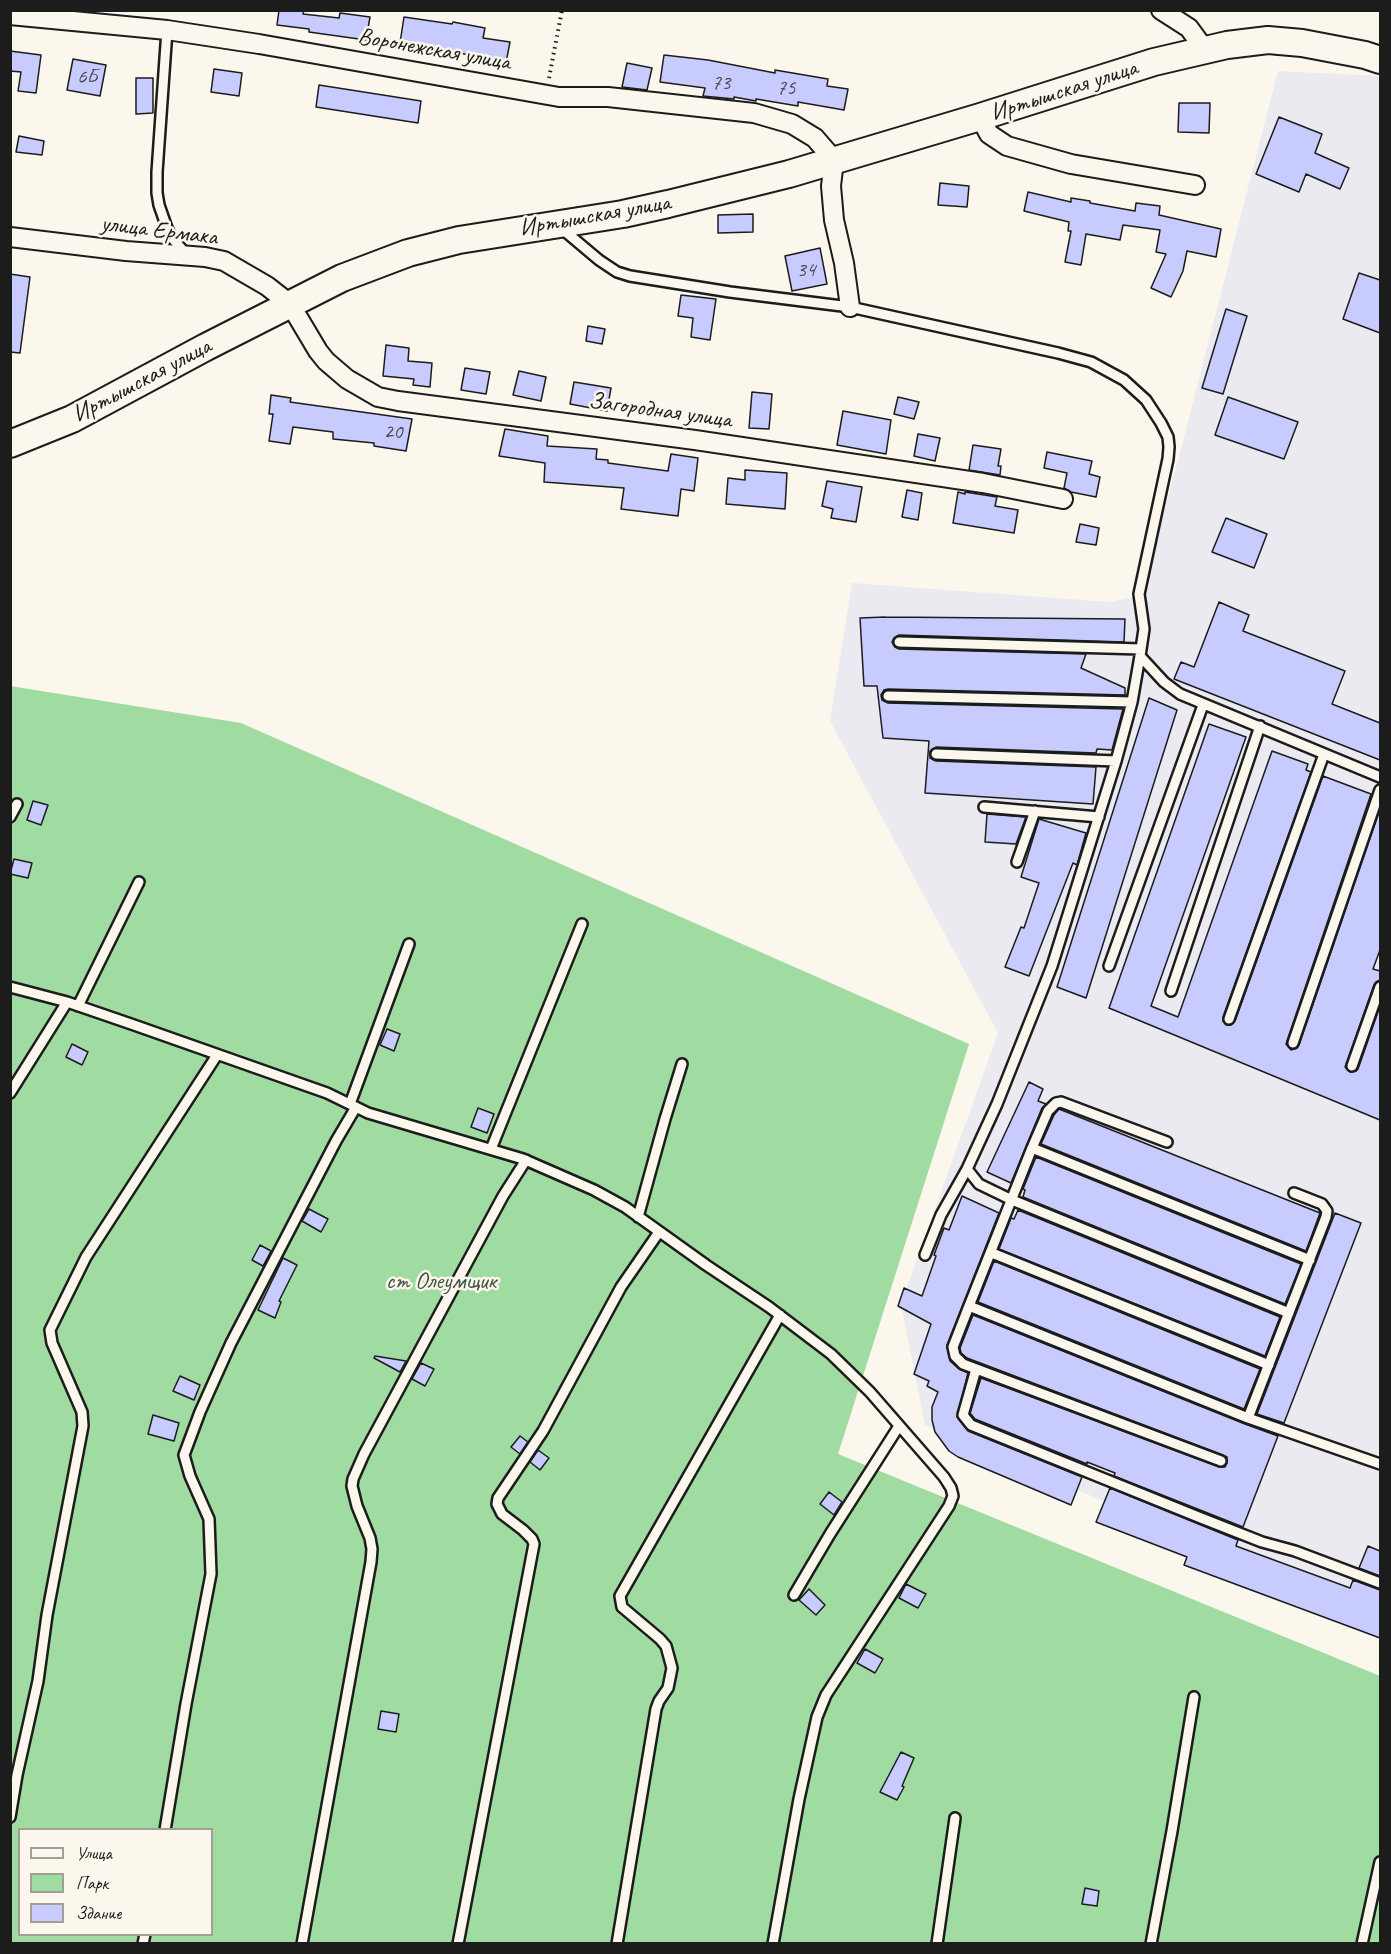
<!DOCTYPE html>
<html>
<head>
<meta charset="utf-8">
<style>
  body { margin:0 }
  #map { position:relative; width:1391px; height:1954px; overflow:hidden; background:#fbf7ec; font-family:Caveat,sans-serif }
  canvas { display:block }
  .frame { position:absolute; inset:0; border:12px solid #1c1c1c; pointer-events:none }
  .legend { position:absolute; left:18px; top:1828px; width:195px; height:108px; box-sizing:border-box; background:#fbf7ec; border:2px solid #a29f99; margin:0; padding:8px 10px; list-style:none; font-size:18px; color:#1c1c1c }
  .legend li { display:flex; align-items:center; gap:12px; height:30px }
  .legend b { width:30px; border:2px solid #a29f99 }
</style>
</head>
<body>
<div id="map">
<canvas width="1391" height="1954"></canvas>
<div class="frame"></div>
<ul class="legend">
<li><b style="height:8px;background:#fbf7ec"></b>Улица</li>
<li><b style="height:16px;background:#a0dba1"></b>Парк</li>
<li><b style="height:16px;background:#c7cbfe"></b>Здание</li>
</ul>
</div>
<script>
const context = document.querySelector('canvas').getContext('2d');
context.lineJoin = 'round';
function fillPath(path, color) { context.fillStyle = color; context.fill(path, 'evenodd'); }
const poly = rows => new Path2D(rows.map(r => 'M' + r).join(''));
function strokePath(path, color, width, dash) { context.strokeStyle = color; context.lineWidth = width; context.lineCap = dash ? 'butt' : 'round'; context.setLineDash(dash || []); context.stroke(path); }
function write(font, color, halo, rows, align = 'center') {
  context.font = font + ' Caveat,sans-serif'; context.lineWidth = 5; context.setLineDash([]); context.textBaseline = 'middle'; context.strokeStyle = halo; context.fillStyle = color; for (const [text, x, y, turn = 0] of rows) {
    context.save(); context.translate(x, y); context.rotate((+turn || 0) * Math.PI / 180); context.textAlign = isNaN(turn) ? turn : align; if (halo) context.strokeText(text, 0, 0); context.fillText(text, 0, 0); context.restore();
  }
}
const built = poly([
  [1278,71,1380,76,1380,1619,925,1425,901,1304,998,1033,830,721,852,583,1109,602,1141,596,1180,453]
]);
const green = poly([
  [10,686,241,723,969,1044,838,1454,1380,1676,1380,1943,11,1943],
  [20,1830,212,1830,212,1934,20,1934]
]);
const building = poly([
  [279,10,304,10,303,14,339,18,340,13,370,17,366,40,309,32,309,29,277,25,279,10],
  [404,17,452,24,453,22,485,28,483,38,510,42,505,68,481,64,482,57,400,43,404,17],
  [10,51,41,55,36,93,18,91,21,72,10,71,10,51],
  [664,55,708,60,775,73,775,70,828,79,827,86,848,89,844,110,798,102,798,106,756,99,756,101,734,97,734,99,703,96,705,88,660,82,664,55],
  [73,59,106,65,100,96,67,90,73,59],
  [627,63,652,68,647,90,622,87,627,63],
  [214,69,242,73,239,96,211,92,214,69],
  [136,78,153,78,153,113,136,114,136,78],
  [319,85,421,101,418,123,316,107,319,85],
  [1179,103,1210,103,1209,133,1178,132,1179,103],
  [1279,117,1322,134,1315,153,1349,168,1340,189,1306,174,1299,192,1256,174,1279,117],
  [19,136,44,141,42,155,16,152,19,136],
  [940,183,969,186,967,207,938,205,940,183],
  [1028,192,1071,202,1071,198,1090,201,1090,203,1135,211,1136,203,1160,206,1159,215,1221,229,1216,257,1187,251,1183,271,1171,297,1151,288,1166,254,1156,252,1160,230,1123,225,1120,240,1086,234,1081,265,1065,262,1071,231,1068,231,1069,222,1024,211,1028,192],
  [753,214,753,232,718,233,718,215,753,214],
  [820,248,827,284,792,291,785,256,820,248],
  [1359,273,1380,280,1380,333,1343,319,1359,273],
  [10,274,30,277,20,353,10,352,10,274],
  [681,295,716,299,710,340,691,337,693,318,678,316,681,295],
  [1226,309,1247,316,1223,394,1202,388,1226,309],
  [588,326,605,329,602,344,586,341,588,326],
  [386,345,409,348,408,361,432,363,430,387,413,385,414,379,383,376,386,345],
  [465,368,490,372,486,394,461,390,465,368],
  [519,371,546,377,541,401,513,395,519,371],
  [574,382,611,388,607,411,570,404,574,382],
  [752,392,772,394,769,429,749,428,752,392],
  [271,395,291,398,290,402,412,419,406,451,374,446,374,443,333,439,333,432,293,427,290,444,269,441,273,414,269,414,271,395],
  [898,397,919,402,914,419,894,414,898,397],
  [1228,397,1298,422,1284,459,1215,435,1228,397],
  [843,411,891,420,886,454,837,445,843,411],
  [505,429,548,436,547,446,597,449,596,459,608,460,608,463,668,471,671,454,698,458,694,491,681,489,678,516,621,509,624,488,544,482,545,463,499,456,505,429],
  [918,434,940,438,935,461,914,456,918,434],
  [973,445,1001,449,998,466,1001,466,1000,475,969,470,973,445],
  [1047,452,1092,461,1089,474,1100,477,1096,497,1071,492,1064,488,1067,473,1044,468,1047,452],
  [745,470,787,473,785,509,726,504,728,478,745,480,745,470],
  [827,481,862,487,856,522,831,518,833,509,822,506,827,481],
  [907,490,922,493,918,520,902,517,907,490],
  [958,492,965,494,965,492,997,497,995,506,1018,510,1014,533,953,523,958,492],
  [1226,518,1267,534,1254,568,1212,552,1226,518],
  [1080,524,1099,528,1096,545,1076,542,1080,524],
  [1219,602,1249,615,1243,631,1345,671,1332,704,1380,723,1380,760,1174,679,1181,662,1194,667,1219,602],
  [885,617,1125,619,1124,642,899,635,894,638,892,642,895,647,899,649,1086,654,1081,668,1125,688,1125,695,888,689,884,690,881,695,882,700,888,703,1123,709,1112,750,1097,749,1096,753,936,747,930,751,930,758,936,761,1096,767,1093,804,925,793,929,741,883,738,877,686,864,686,860,618,885,617],
  [1149,698,1177,710,1086,998,1057,987,1149,698],
  [1209,724,1246,737,1151,1006,1178,1017,1272,751,1308,764,1306,770,1311,772,1223,1017,1223,1021,1226,1025,1231,1025,1235,1021,1323,776,1371,794,1286,1044,1291,1050,1297,1048,1299,1045,1380,809,1380,950,1373,969,1380,971,1380,980,1376,982,1374,985,1345,1067,1350,1072,1356,1071,1358,1069,1380,1006,1380,1120,1109,1008,1209,724],
  [33,801,48,805,41,825,27,820,33,801],
  [987,814,1026,817,1016,844,985,842,987,814],
  [1039,819,1086,833,1077,865,1073,863,1029,976,1005,967,1021,927,1024,928,1039,883,1021,877,1039,819],
  [14,859,32,863,28,878,10,874,14,859],
  [387,1029,400,1034,394,1051,380,1045,387,1029],
  [72,1044,88,1052,82,1065,66,1057,72,1044],
  [1029,1082,1043,1089,1038,1101,1046,1104,1042,1108,1011,1183,987,1172,1029,1082],
  [478,1108,494,1114,487,1133,471,1127,478,1108],
  [1059,1109,1320,1213,1306,1251,1041,1144,1054,1115,1059,1109],
  [1036,1157,1301,1264,1285,1304,1023,1197,1025,1190,1023,1189,1036,1157],
  [962,1196,999,1213,947,1345,950,1361,959,1369,968,1373,957,1417,968,1431,1082,1477,1071,1505,958,1457,949,1451,935,1432,932,1420,932,1407,938,1392,927,1386,929,1381,914,1374,931,1324,898,1306,904,1288,922,1296,936,1256,934,1255,944,1228,949,1230,962,1196],
  [309,1209,328,1219,321,1232,302,1221,309,1209],
  [1018,1210,1280,1317,1265,1356,999,1249,1011,1218,1014,1219,1018,1210],
  [1335,1213,1361,1223,1284,1423,1257,1414,1335,1213],
  [260,1245,271,1251,263,1266,252,1260,260,1245],
  [283,1258,297,1265,279,1301,281,1302,275,1318,258,1310,283,1258],
  [994,1261,1260,1369,1244,1409,978,1302,994,1261],
  [973,1315,1245,1424,1278,1436,1243,1527,1114,1476,1115,1473,1087,1462,1087,1464,975,1419,970,1413,981,1378,1219,1467,1225,1467,1227,1463,1227,1457,1223,1455,967,1358,961,1353,960,1348,973,1315],
  [375,1356,406,1361,400,1372,374,1358,375,1356],
  [421,1363,434,1369,425,1386,412,1379,421,1363],
  [180,1376,200,1385,194,1400,173,1391,180,1376],
  [153,1415,179,1423,174,1441,148,1434,153,1415],
  [520,1436,528,1442,520,1454,511,1447,520,1436],
  [538,1450,549,1458,540,1470,530,1462,538,1450],
  [1110,1488,1238,1540,1236,1546,1350,1588,1353,1580,1380,1590,1380,1638,1184,1565,1187,1557,1096,1522,1110,1488],
  [829,1492,842,1502,834,1515,820,1504,829,1492],
  [1368,1546,1380,1551,1380,1576,1359,1568,1368,1546],
  [906,1584,926,1594,918,1608,899,1598,906,1584],
  [809,1589,825,1605,816,1615,799,1600,809,1589],
  [865,1649,883,1659,875,1673,857,1663,865,1649],
  [381,1711,399,1714,396,1732,378,1729,381,1711],
  [901,1752,914,1758,902,1786,904,1787,897,1800,880,1792,901,1752],
  [1085,1888,1099,1891,1097,1906,1082,1904,1085,1888]
]);
const path = poly([
  [549,78,562,10]
]);
const service = poly([
  [167,30,157,172,157,193,159,205,167,228,173,239,186,254],
  [561,228,599,260,617,272,630,276,730,292,850,307,1058,353,1091,362,1124,380,1146,400,1161,423,1168,437,1169,447,1168,459,1139,594,1144,629,1140,656,1164,682,1180,694,1380,777],
  [899,642,1141,649],
  [1140,656,1132,702,1116,761,1052,966,997,1104,967,1169,979,1184,1012,1200,1289,1313],
  [888,696,1132,702],
  [936,754,1116,761],
  [984,807,1099,817],
  [10,817,17,804],
  [1017,862,1035,811],
  [1109,966,1203,705],
  [10,987,67,1002,134,1025,327,1093,368,1113,523,1159,594,1190,625,1207,706,1265,769,1307,831,1354,870,1392,944,1477,951,1488,953,1496,949,1506,826,1695,817,1717,799,1799,773,1944],
  [1171,991,1260,726],
  [78,1006,139,882],
  [1229,1019,1324,754],
  [1293,1043,1380,790],
  [1352,1066,1380,987],
  [10,1093,67,1002],
  [350,1104,409,944],
  [1032,1148,1048,1111,1056,1103,1061,1102,1167,1142],
  [491,1149,582,924],
  [638,1217,665,1119,682,1064],
  [992,1253,1269,1365],
  [925,1255,941,1215,967,1169],
  [1310,1260,1032,1148,969,1306,1248,1418,1380,1464],
  [969,1306,953,1347,955,1356,963,1364,1221,1461],
  [976,1369,963,1415,971,1425,1201,1518,1262,1542,1295,1551,1380,1583],
  [1248,1418,1326,1217,1327,1211,1322,1204,1294,1193],
  [794,1595,830,1534,899,1426],
  [10,1817,17,1775,38,1681,47,1615,83,1426,82,1412,52,1343,50,1330,86,1257,217,1055],
  [165,1830,186,1704,211,1574,209,1519,190,1476,184,1455,200,1412,231,1343,336,1141,356,1107],
  [143,1944,145,1934],
  [302,1944,371,1562,372,1549,370,1538,357,1506,352,1486,353,1479,364,1454,503,1196,526,1160],
  [458,1944,534,1544,532,1539,523,1530,502,1514,497,1504,498,1498,543,1431,621,1287,659,1232],
  [617,1944,656,1709,659,1701,668,1688,672,1668,666,1646,660,1639,622,1607,620,1596,780,1315],
  [937,1944,955,1818],
  [1151,1944,1172,1831,1194,1697],
  [1362,1944,1380,1862]
]);
const minor = poly([
  [1161,10,1189,28,1205,50],
  [10,15,167,30,259,44,559,97,608,97,754,113,792,124,815,138,834,160,831,186,834,220,844,263,850,307],
  [980,117,989,134,1007,146,1071,164,1195,185],
  [10,237,126,251,205,257,224,261,267,286,290,304,318,351,326,361,347,379,378,397,398,401,695,440,983,483,1063,499]
]);
const secondary = poly([
  [10,444,72,419,206,347,342,278,408,253,459,240,623,214,668,204,789,174,980,117,1154,62,1227,45,1268,40,1302,43,1365,55,1380,60]
]);
const numberNames = [
  ["6Б",87,77],
  ["73",721,83],
  ["75",786,88],
  ["34",806,270],
  ["20",393,432]
];
const streetNames = [
  ["Воронежская улица",434,50,10],
  ["Иртышская улица",1064,91,-18],
  ["Иртышская улица",595,216,-10],
  ["улица Ермака",159,231,7],
  ["Иртышская улица",142,381,-28],
  ["Загородная улица",660,411,8]
];
const parkNames = [
  ["ст Олеумщик",441,1282]
];
fillPath(built, '#ebeaf1');
fillPath(green, '#a0dba1');
fillPath(building, '#c7cbfe');
strokePath(building, '#1c1c1c', 1.5);
strokePath(service, '#1c1c1c', 14);
strokePath(minor, '#1c1c1c', 22);
strokePath(secondary, '#1c1c1c', 30);
strokePath(path, '#1c1c1c', 4, [1.5, 4.5]);
strokePath(service, '#fbf7ec', 9);
strokePath(minor, '#fbf7ec', 18);
strokePath(secondary, '#fbf7ec', 26);
write('21px', '#474854', null, numberNames);
write('24px', '#1c1c1c', '#fbf7ec', streetNames);
write('24px', '#454', '#fbf7ec', parkNames);
</script>
</body>
</html>
